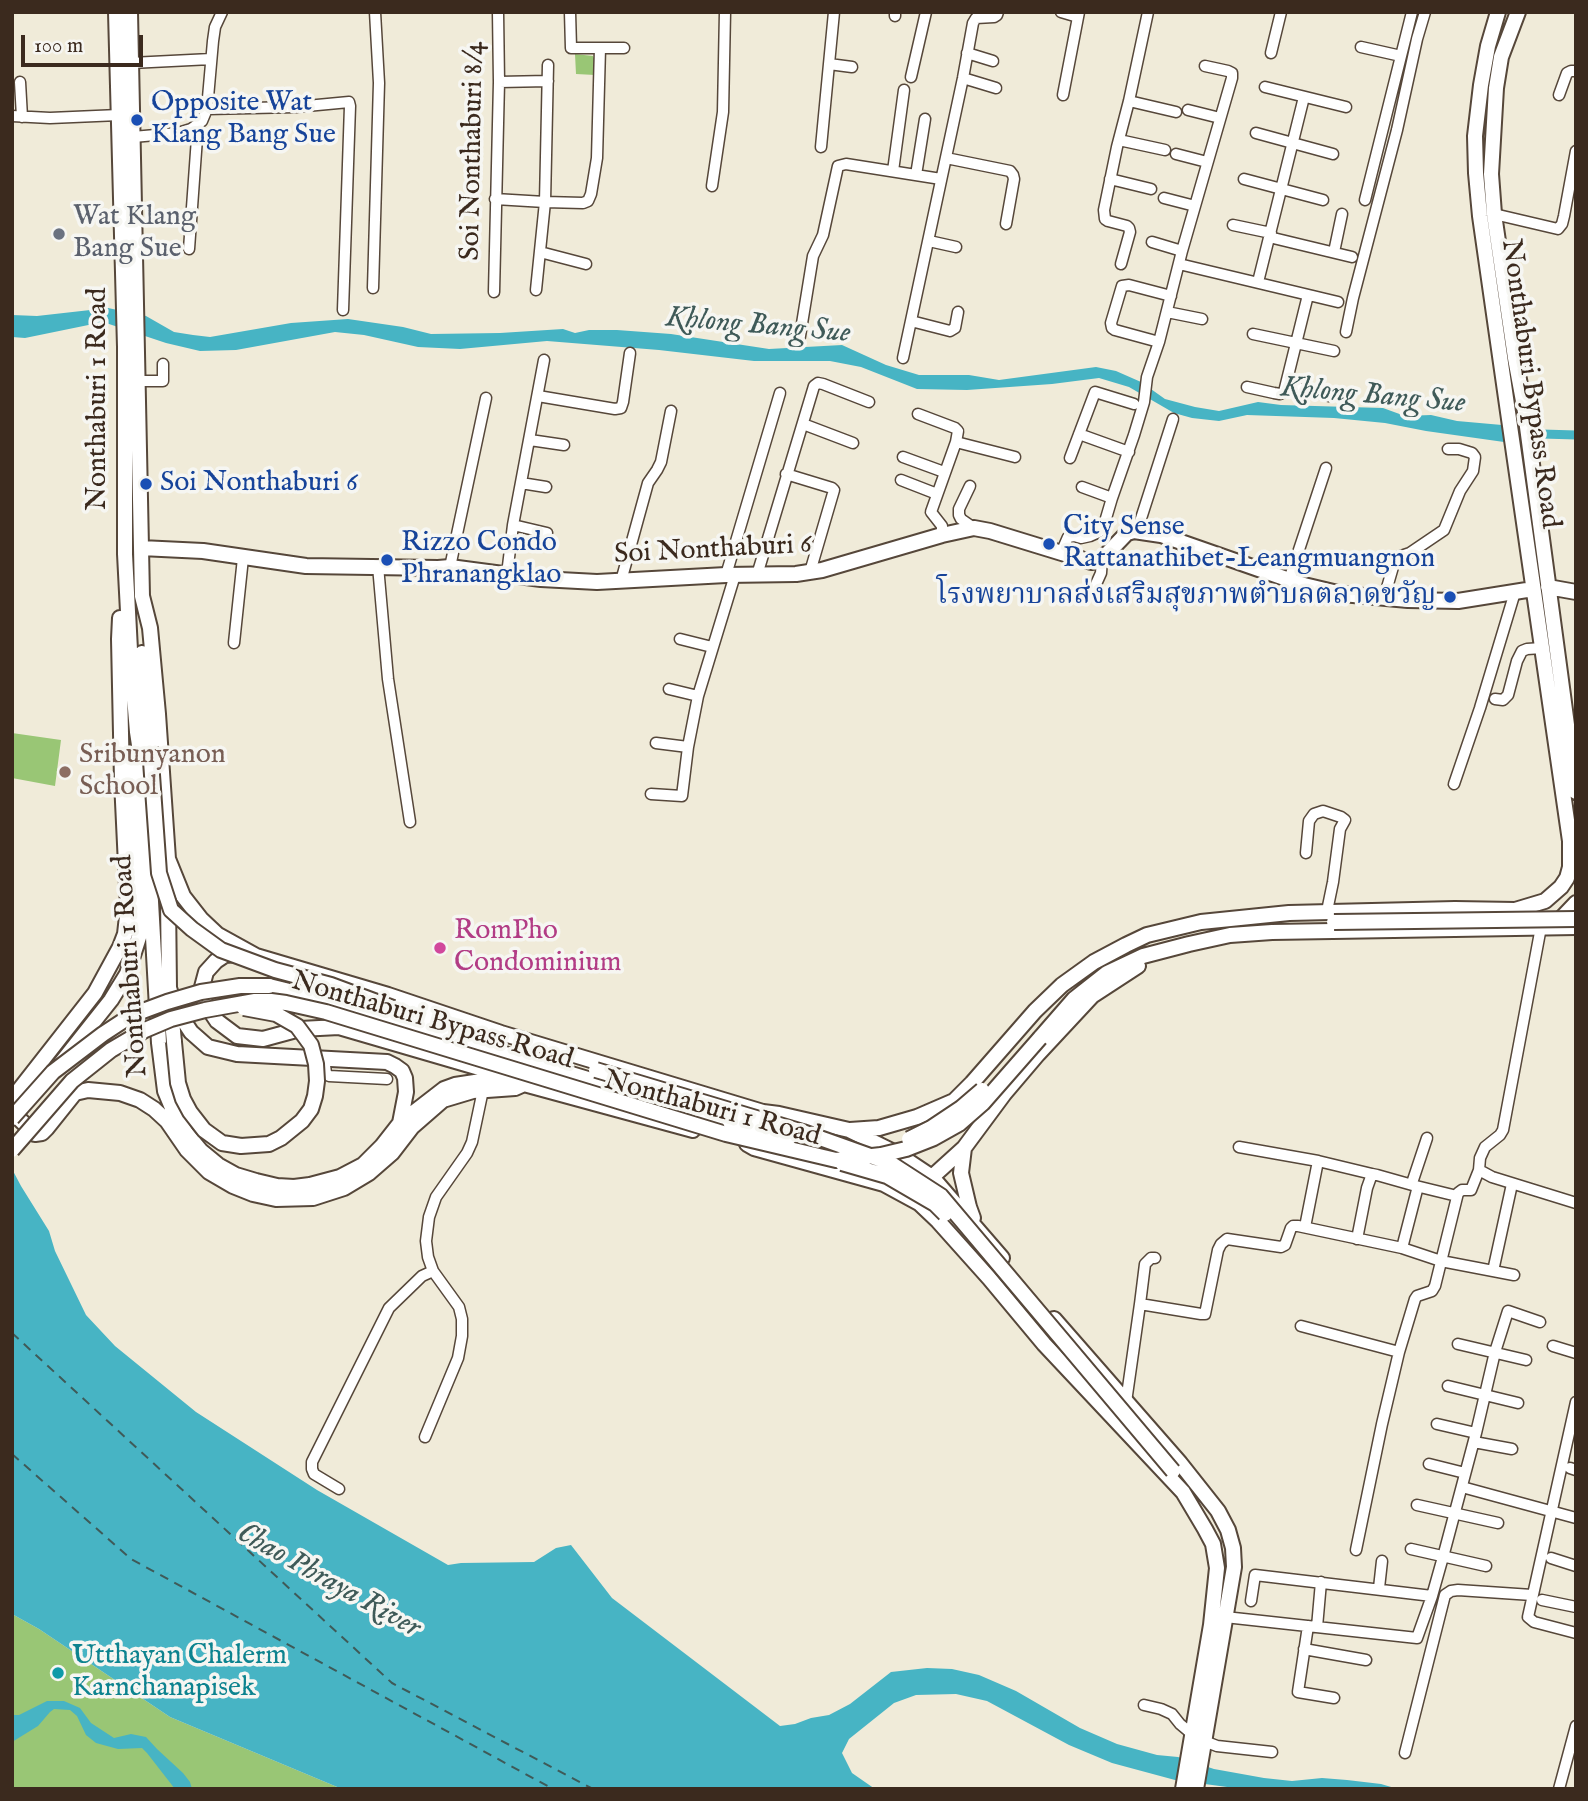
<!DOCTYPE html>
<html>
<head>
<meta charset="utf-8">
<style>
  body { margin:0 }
  #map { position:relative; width:1588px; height:1801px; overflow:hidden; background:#f0ebd9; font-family:"IM FELL English",serif }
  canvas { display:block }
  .frame { position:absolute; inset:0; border:14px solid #3b2a1e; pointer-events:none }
  .scale { position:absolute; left:21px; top:35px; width:122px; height:32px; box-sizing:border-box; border:4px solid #3b2a1e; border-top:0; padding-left:9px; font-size:21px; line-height:24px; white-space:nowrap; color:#3b2a1e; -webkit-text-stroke:5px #f6f6f2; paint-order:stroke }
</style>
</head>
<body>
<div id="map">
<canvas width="1588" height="1801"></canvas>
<div class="frame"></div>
<div class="scale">100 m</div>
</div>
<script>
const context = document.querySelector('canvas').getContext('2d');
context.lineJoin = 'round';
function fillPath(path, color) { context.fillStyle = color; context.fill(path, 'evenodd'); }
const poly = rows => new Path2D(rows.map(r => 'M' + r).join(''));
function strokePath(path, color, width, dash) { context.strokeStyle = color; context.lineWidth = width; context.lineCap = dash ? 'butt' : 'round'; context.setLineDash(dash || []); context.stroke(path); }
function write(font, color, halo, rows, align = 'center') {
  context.font = font + ' "IM FELL English","Noto Serif Thai",serif'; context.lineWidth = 7; context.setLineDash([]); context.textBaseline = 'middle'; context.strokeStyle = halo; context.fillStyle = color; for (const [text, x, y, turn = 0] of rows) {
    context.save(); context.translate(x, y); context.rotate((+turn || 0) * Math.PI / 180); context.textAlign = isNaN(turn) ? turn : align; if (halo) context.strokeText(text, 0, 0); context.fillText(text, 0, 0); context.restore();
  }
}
const green = poly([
  [575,54,593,56,595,60,595,75,576,74],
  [12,733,61,740,55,786,12,778],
  [12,1614,39,1629,170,1717,342,1789,12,1789]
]);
const water = poly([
  [108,308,146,316,174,332,193,335,210,337,291,323,348,319,403,327,431,334,500,333,563,329,575,333,589,330,617,330,671,334,769,349,842,345,886,365,919,375,969,375,999,380,1096,367,1116,371,1141,382,1165,399,1195,407,1219,411,1258,402,1281,405,1383,408,1405,416,1431,415,1457,421,1502,425,1504,442,1426,431,1385,423,1334,418,1247,415,1219,421,1192,418,1174,413,1129,387,1099,378,1052,384,967,390,917,389,861,367,830,361,754,361,659,350,547,341,460,349,418,347,364,335,335,332,236,350,200,351,166,343,103,322,25,338,12,337,12,315,37,316],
  [12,1169,21,1186,49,1231,55,1251,86,1315,115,1346,196,1412,317,1490,448,1565,461,1563,534,1562,556,1548,571,1545,612,1598,780,1726,795,1724,811,1718,829,1715,850,1704,891,1672,927,1668,952,1669,979,1675,1016,1691,1080,1728,1117,1744,1157,1755,1178,1757,1214,1769,1264,1778,1292,1781,1322,1778,1347,1780,1381,1784,1398,1789,1242,1789,1175,1780,1112,1763,1069,1745,987,1701,956,1694,916,1695,894,1703,849,1739,842,1753,852,1773,875,1789,342,1789,170,1717,39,1629,12,1614],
  [47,1701,64,1701,80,1708,91,1723,114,1738,131,1734,146,1737,157,1749,183,1773,190,1782,192,1789,175,1789,147,1753,142,1748,118,1749,96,1743,86,1735,77,1716,70,1710,54,1709,50,1712,38,1726,12,1742,12,1715,19,1715]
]);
const canal = poly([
  [1508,433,1576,435]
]);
const ferry = poly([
  [12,1333,392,1683,593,1789],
  [12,1454,131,1559,553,1789]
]);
const street = poly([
  [570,12,571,48,624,48],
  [1061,12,1078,17],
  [895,16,895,12],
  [1361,47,1401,56],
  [967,53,993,61],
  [1271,53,1281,12],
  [131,63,211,59],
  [829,64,852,67],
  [911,77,926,12],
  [963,78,996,88],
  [20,82,22,117],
  [499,82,548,81],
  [1265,87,1346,107],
  [1063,95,1079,12],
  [1559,95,1567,73,1571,71,1576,71],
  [1129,101,1176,112],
  [207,109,296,107,349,102,350,106,343,310],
  [1188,110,1220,118],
  [12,116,50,118,119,115],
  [1256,133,1333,154],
  [133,137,178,133,191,129,198,124],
  [1119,140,1165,150],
  [821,147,834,12],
  [1176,154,1207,162],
  [946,158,1010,171,1013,175,1014,179,1006,224],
  [893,171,904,90],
  [916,175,925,119],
  [1110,179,1151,189],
  [1244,179,1323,200],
  [712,186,723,112,725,12],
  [1164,198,1195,206],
  [495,199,545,202,583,203,588,201,591,194,597,158,600,48],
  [1365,200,1412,12],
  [1494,214,1558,229,1562,224,1564,216,1576,151],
  [1233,225,1271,233],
  [1269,237,1352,257],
  [929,241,956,247],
  [1152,242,1182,251],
  [189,249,198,124,202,121,207,109,213,41,215,27,222,12],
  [540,252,586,264],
  [1334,252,1342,214],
  [1121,264,1130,232,1129,228,1127,226,1108,221,1105,219,1104,210,1117,147,1129,101,1148,12],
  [1179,264,1338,302],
  [1258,282,1304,97],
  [373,288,379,83,375,12],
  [536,290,545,202,548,65],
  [494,292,499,82,498,12],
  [1167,312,1202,319],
  [911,321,950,331,955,328,958,312],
  [1346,332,1353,298,1397,130,1417,39,1425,12],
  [1253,334,1334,351],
  [799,342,813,256,823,235,838,166,846,164,941,179],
  [1159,342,1115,330,1112,328,1111,323,1122,286,1129,285,1171,296],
  [903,358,963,78,973,23,976,18,994,17,997,15,998,12],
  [138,381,163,381,163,364],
  [1287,385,1329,396],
  [1247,387,1274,393,1280,394,1284,392,1308,295],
  [538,396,615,409,621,408,623,402,630,353],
  [918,414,955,428,958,431,956,442,931,512,942,526,942,535],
  [803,424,853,443],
  [1079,434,1129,452],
  [530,440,564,445],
  [956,442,1015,457],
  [903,457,944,472],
  [1070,458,1095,392,1134,404],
  [786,474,832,488,834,490,810,572],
  [901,480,937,494],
  [521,483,546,487],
  [970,486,959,509,959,515,961,519,974,528],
  [1082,487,1112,498],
  [513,525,547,533],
  [1137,531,1173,419],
  [1061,553,1068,537,1074,536,1081,538,1090,536,1099,532,1104,525,1112,498,1134,435,1144,402,1147,377,1159,342,1182,251,1232,78,1232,73,1228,71,1205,66],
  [378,566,388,679,410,822],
  [450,567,486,398],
  [507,574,513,525,544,360],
  [726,575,780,393],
  [757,575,814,386,818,383,823,384,869,402],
  [1289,580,1326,468],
  [621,581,648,483,657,470,661,462,671,411],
  [1092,593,1101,573,1102,559],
  [1384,598,1395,560,1398,557,1410,553,1444,530,1460,491,1473,471,1475,457,1472,453,1459,449,1448,449],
  [680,639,712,647],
  [234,643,243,558],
  [669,689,698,696],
  [1495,699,1503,700,1508,695,1517,661,1522,651,1527,649,1542,648],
  [656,743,688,747],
  [1454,784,1480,708,1515,592],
  [651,794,682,796,688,747,698,696,735,575],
  [1306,853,1309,821,1314,814,1323,811,1341,817,1345,820,1340,829,1333,882,1327,911],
  [324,1058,326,1073,329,1076,387,1079],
  [1239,1147,1318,1161,1372,1174],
  [1479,1170,1492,1177,1576,1203],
  [1412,1183,1427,1138],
  [1416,1186,1457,1196],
  [1305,1227,1318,1161],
  [1357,1239,1367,1188,1372,1174,1377,1175,1416,1186,1417,1190,1402,1248],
  [1493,1271,1512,1184],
  [1140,1304,1145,1264,1151,1258,1155,1258],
  [1301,1326,1399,1352],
  [1458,1344,1526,1360],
  [1553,1346,1576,1353],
  [1448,1386,1518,1403],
  [1126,1402,1140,1304,1201,1314,1205,1314,1218,1250,1221,1244,1227,1239,1281,1247,1285,1245,1291,1228,1293,1226,1298,1226,1402,1248,1441,1261,1514,1275],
  [1576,1402,1528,1617,1534,1622,1576,1633],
  [1437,1424,1476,1433],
  [425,1437,458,1358,462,1336,462,1319,459,1307,433,1271,428,1257,426,1241,429,1217,436,1197,467,1153,472,1142,483,1090],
  [1474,1442,1512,1449],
  [1429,1464,1465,1473],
  [1570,1468,1576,1470],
  [1462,1487,1576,1518],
  [339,1489,314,1474,312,1469,312,1462,389,1308,422,1276,433,1271],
  [1417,1505,1498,1523],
  [1411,1549,1486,1566],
  [1356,1550,1382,1424,1399,1352,1415,1299,1417,1296,1432,1291,1435,1286,1458,1193,1462,1190,1471,1190,1479,1170,1480,1158,1485,1147,1500,1135,1503,1130,1541,927],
  [1551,1558,1576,1566],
  [1379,1588,1382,1561],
  [1542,1600,1576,1607],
  [1251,1601,1255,1575,1432,1596],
  [1225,1617,1417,1638,1432,1596,1443,1557,1476,1433,1495,1352,1508,1311,1540,1322],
  [1308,1626,1298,1692,1334,1698],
  [1317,1627,1321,1582],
  [1304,1649,1366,1660],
  [1144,1705,1161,1709,1172,1714,1180,1724,1192,1734],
  [1204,1741,1217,1746,1272,1752],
  [1405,1753,1445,1595,1451,1591,1458,1590,1532,1595],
  [1559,1789,1576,1726]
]);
const secondary = poly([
  [116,12,125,347,125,554,130,650,137,732,144,778,159,1043,165,1091,175,1115,186,1133,201,1151,218,1165,236,1175,256,1181,277,1186,294,1187,310,1185,340,1177,363,1165,382,1146,400,1123,444,1089,455,1085,508,1077,524,1084,693,1130],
  [130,12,142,596,150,628,158,714,168,859,183,896,201,919,218,935,256,956,388,995,501,1033,763,1112,779,1114,849,1130,896,1153,932,1177,1002,1258],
  [1518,12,1501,57,1496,88,1491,174,1494,214,1515,358,1525,412,1576,792],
  [141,548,203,551,306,566,438,568,450,567,541,579,597,582,726,575,796,574,822,570,942,535,974,528,990,531,1091,562,1097,561,1104,557,1127,533,1134,531,1161,535,1304,585,1342,594,1408,600,1458,601,1533,589],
  [1548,587,1576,592],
  [142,653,150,747],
  [168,899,169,988,174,1042],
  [1555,925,1576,903],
  [239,954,225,955,216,961,206,972,202,987,205,1003,217,1021,237,1036,263,1039,300,1029,339,1027,507,1076],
  [269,986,330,1001,730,1122],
  [169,988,176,1009,191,1032,208,1047,237,1054,387,1062,395,1066,402,1071,405,1078,406,1092,400,1123],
  [383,1005,471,1032],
  [1040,1038,1074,999,1107,973,1143,956,1189,944,1230,935,1272,932,1576,927],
  [61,1063,111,1000,127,974,141,931,138,906,139,867,135,813,135,761],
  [12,1099,95,993,120,947,125,934,128,907,122,781,119,639,120,618],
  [12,1112,35,1134,42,1133,47,1128,75,1093,88,1090,120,1093,140,1100,154,1109,167,1121,187,1150,209,1172,233,1186,253,1194,276,1199,313,1198,344,1188,369,1173,392,1153,412,1127,443,1100,473,1091,515,1088,524,1084],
  [850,1130,879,1128,917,1117,954,1101,972,1083,1035,1011,1062,985,1094,962,1126,945,1147,935,1201,922,1289,913,1455,909,1515,910,1545,901,1561,887,1567,878,1570,867,1570,841,1508,412,1480,216,1476,173,1475,136,1481,85,1488,46,1498,12],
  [747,1144,754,1148,884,1184,919,1203,938,1221,989,1278,1044,1344,1183,1492,1205,1529,1213,1544,1217,1568,1211,1625,1183,1789],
  [964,1148,961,1173,969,1207,973,1218],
  [924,1179,932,1177,964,1148,1004,1094,1038,1054,1092,996,1138,966],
  [1054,1319,1180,1463,1218,1511,1228,1530,1233,1548,1234,1567,1196,1789]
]);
const secondaryBridge = poly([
  [150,747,159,873,171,910,192,929,221,950,275,970,331,985,393,1008],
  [1334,922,1576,919],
  [174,1042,178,1083,183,1099,190,1112,204,1130,222,1143,241,1146,269,1144,281,1138,302,1121,311,1109,315,1096,317,1081,316,1064,311,1045,297,1026,276,1014,244,1008],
  [596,1070,803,1132,890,1163,941,1196,1173,1471],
  [12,1118,53,1072,103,1034,132,1015,167,1002,201,992,240,986,269,986],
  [730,1122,790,1137],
  [909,1139,931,1128,961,1108,982,1090],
  [12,1150,72,1081,111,1050,145,1030,171,1019,205,1010,255,1001,271,1001,286,1003,326,1012,726,1134,836,1160,881,1155,906,1149,934,1138,959,1124,983,1103,1040,1038],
  [842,1163,887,1176,935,1204,945,1214]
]);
const markers = [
  [137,120,7,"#1a4fb4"],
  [59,234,7,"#6b7280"],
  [146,484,7,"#1a4fb4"],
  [1049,544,7,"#1a4fb4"],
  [387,560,7,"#1a4fb4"],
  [1450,597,7,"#1a4fb4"],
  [65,772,7,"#8d6e63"],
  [440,948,7,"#d1479c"],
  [58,1673,7,"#0f9aa8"]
];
const transitNames = [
  ["Opposite Wat",151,104],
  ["Klang Bang Sue",151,136],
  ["Soi Nonthaburi 6",160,484],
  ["City Sense",1063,528],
  ["Rattanathibet-Leangmuangnon",1063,560],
  ["Rizzo Condo",401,544],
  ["Phranangklao",401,576],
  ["โรงพยาบาลส่งเสริมสุขภาพตำบลตลาดขวัญ",1436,597,"right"]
];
const streetNames = [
  ["Soi Nonthaburi 8/4",474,151,-89],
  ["Nonthaburi Bypass Road",1529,384,82],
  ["Nonthaburi 1 Road",99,399,-90],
  ["Soi Nonthaburi 6",713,551,-3],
  ["Nonthaburi 1 Road",132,966,-94],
  ["Nonthaburi Bypass Road",432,1022,16],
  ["Nonthaburi 1 Road",712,1110,15]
];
const worshipNames = [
  ["Wat Klang",73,218],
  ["Bang Sue",73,250]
];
const educationNames = [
  ["Sribunyanon",79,756],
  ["School",79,788]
];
const hotelNames = [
  ["RomPho",454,932],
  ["Condominium",454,964]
];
const cultureNames = [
  ["Utthayan Chalerm",72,1657],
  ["Karnchanapisek",72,1689]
];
const waterNames = [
  ["Khlong Bang Sue",758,327,5],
  ["Khlong Bang Sue",1373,397,5],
  ["Chao Phraya River",328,1582,29]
];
fillPath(green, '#99c675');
fillPath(water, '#47b4c4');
strokePath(canal, '#47b4c4', 9);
strokePath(ferry, '#3f5a58', 2, [9, 7]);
strokePath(street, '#56473a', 13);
strokePath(secondary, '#56473a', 18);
strokePath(street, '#fff', 10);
strokePath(secondary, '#fff', 14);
strokePath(secondaryBridge, '#56473a', 18, []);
strokePath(secondaryBridge, '#fff', 14);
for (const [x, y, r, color] of markers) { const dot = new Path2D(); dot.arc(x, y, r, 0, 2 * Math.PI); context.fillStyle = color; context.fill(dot); strokePath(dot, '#f6f6f2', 2.5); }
write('28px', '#164399', '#f6f6f2', transitNames, 'left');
write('28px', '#3b2a1e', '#f6f6f2', streetNames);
write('28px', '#5b616d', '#f6f6f2', worshipNames, 'left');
write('28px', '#785e54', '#f6f6f2', educationNames, 'left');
write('28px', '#b23c85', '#f6f6f2', hotelNames, 'left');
write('28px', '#0d838f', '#f6f6f2', cultureNames, 'left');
write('italic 30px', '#3f5a58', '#f6f6f2', waterNames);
</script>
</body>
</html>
